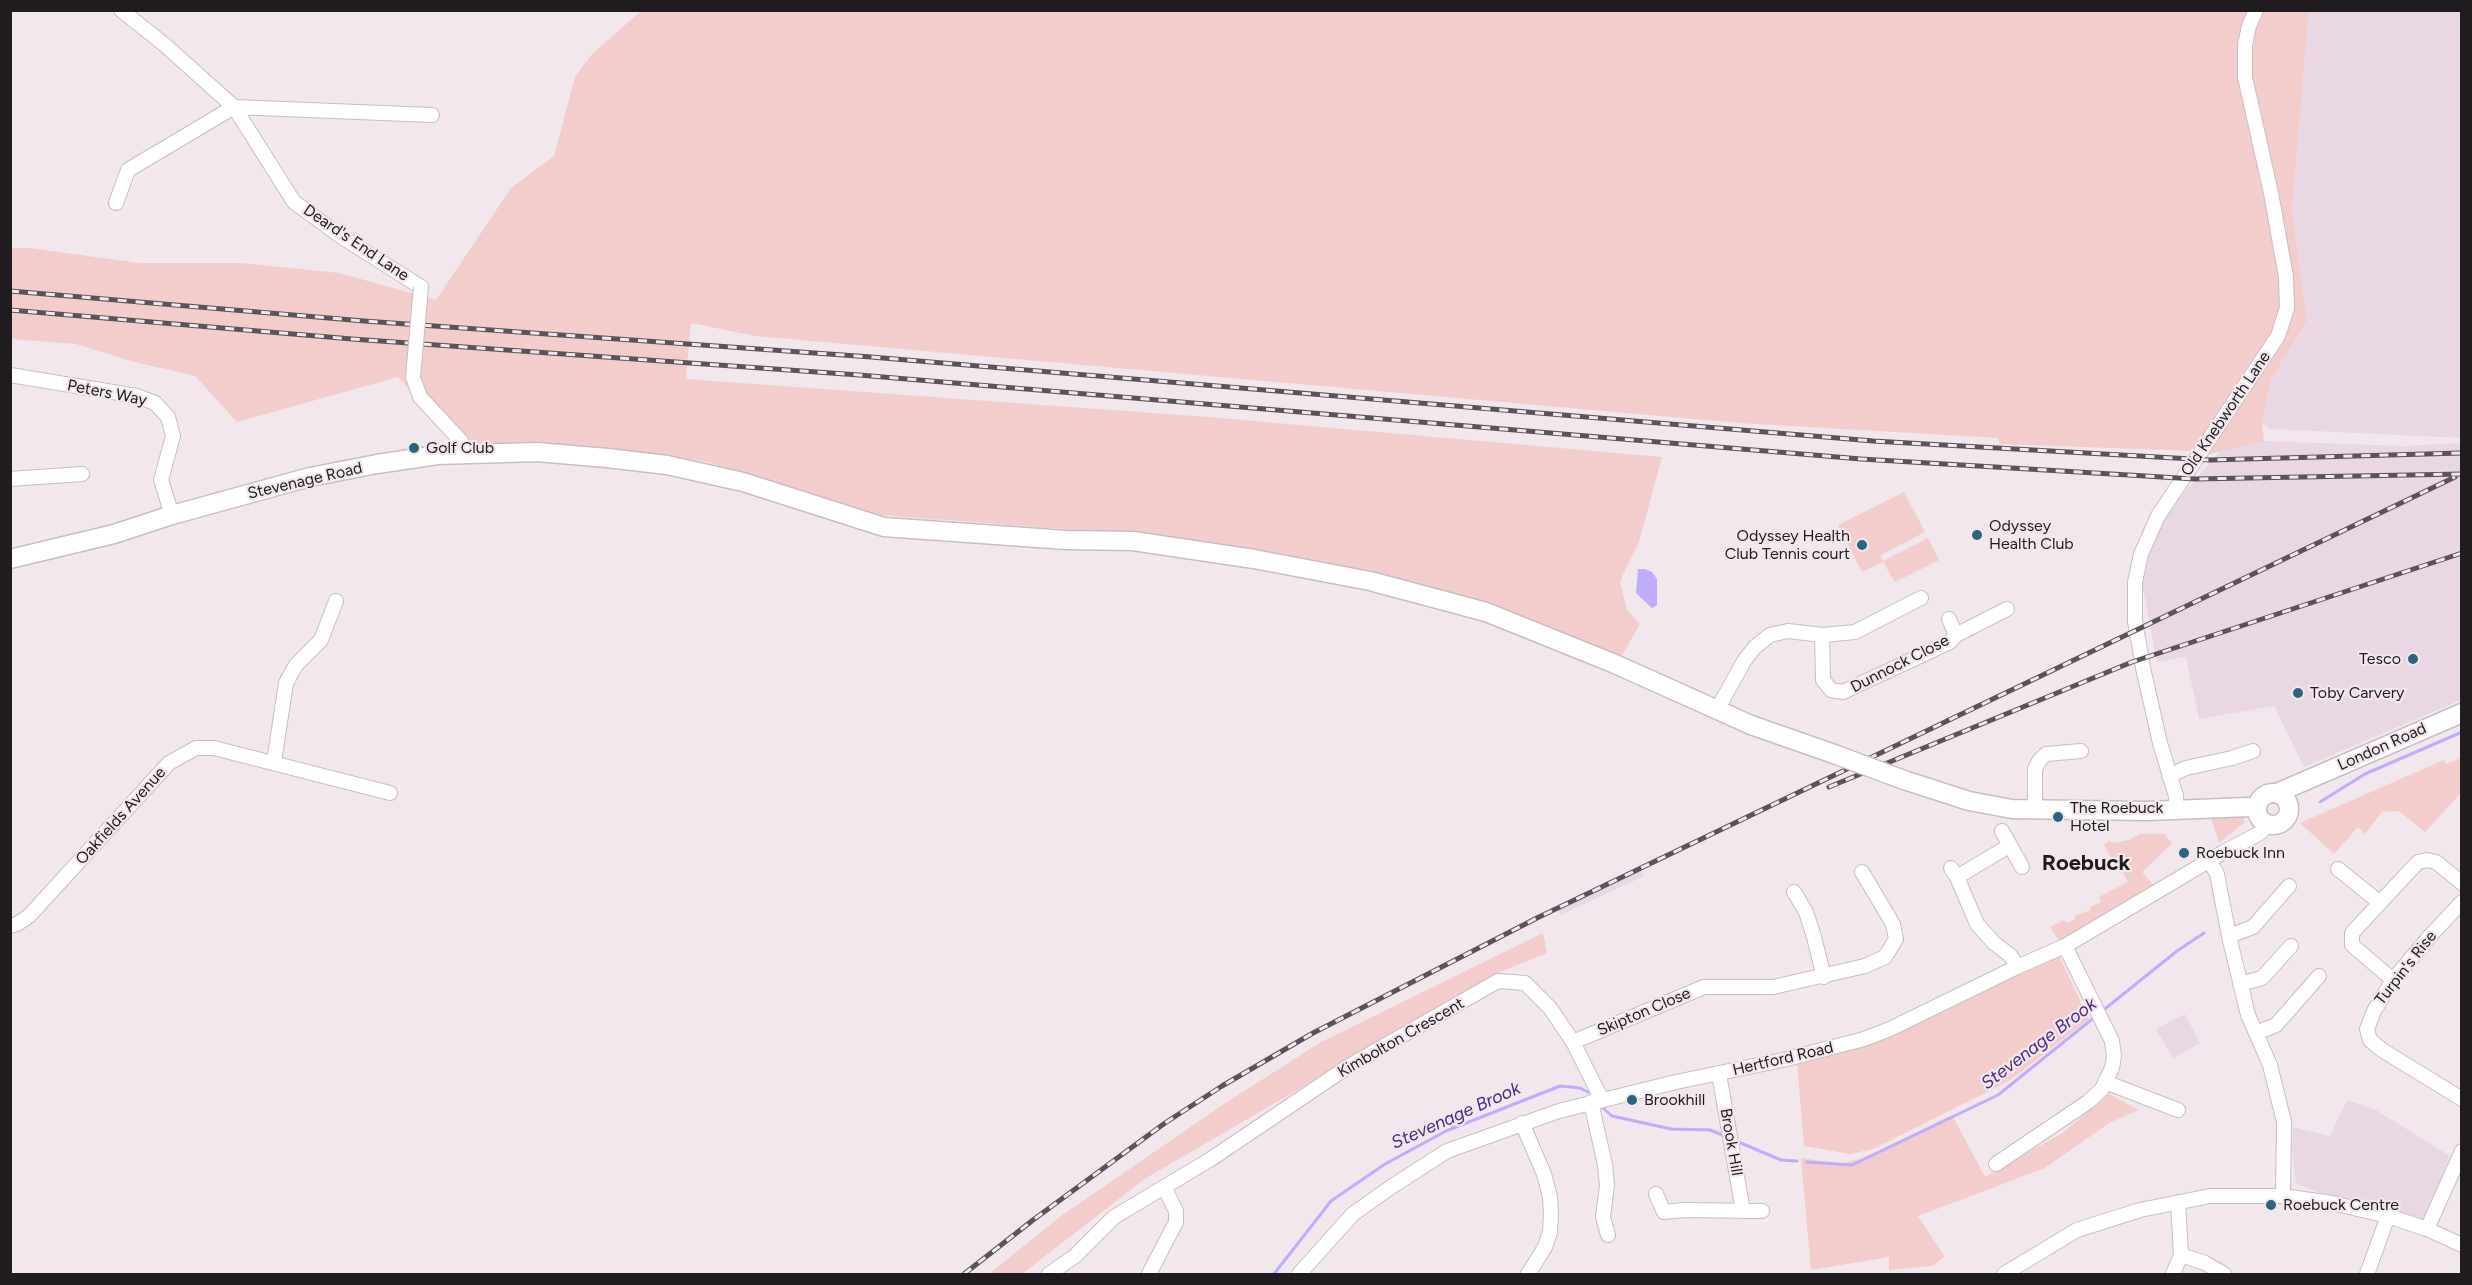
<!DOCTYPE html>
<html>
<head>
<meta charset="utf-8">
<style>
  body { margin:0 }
  #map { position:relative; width:2472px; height:1285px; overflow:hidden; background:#f1e7ed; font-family:Figtree,sans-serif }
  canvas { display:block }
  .frame { position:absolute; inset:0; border:12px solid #1f1b1e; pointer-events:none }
</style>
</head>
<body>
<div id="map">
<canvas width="2472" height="1285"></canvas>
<div class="frame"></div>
</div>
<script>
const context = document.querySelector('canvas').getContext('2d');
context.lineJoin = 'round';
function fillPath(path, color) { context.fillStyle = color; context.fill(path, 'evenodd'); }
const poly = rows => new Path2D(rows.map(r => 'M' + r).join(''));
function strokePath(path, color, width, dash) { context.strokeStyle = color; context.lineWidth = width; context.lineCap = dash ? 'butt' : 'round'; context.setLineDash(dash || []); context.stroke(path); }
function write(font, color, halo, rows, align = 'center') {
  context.font = font + ' Figtree,sans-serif'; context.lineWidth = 4.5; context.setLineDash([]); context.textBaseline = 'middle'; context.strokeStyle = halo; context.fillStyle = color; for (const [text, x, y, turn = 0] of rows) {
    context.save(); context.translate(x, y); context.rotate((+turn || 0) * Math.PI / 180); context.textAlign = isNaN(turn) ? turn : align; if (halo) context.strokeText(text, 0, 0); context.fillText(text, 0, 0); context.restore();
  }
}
const built = poly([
  [2309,11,2461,11,2461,438,2271,429,2262,423,2271,380,2307,321,2292,209],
  [2264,441,2402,446,2461,443,2461,700,2304,767,2274,706,2199,719,2186,657,2157,662,2141,577,2159,522,2221,450],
  [1639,867,1644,876,1561,915,1556,908],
  [2185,1014,2200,1043,2173,1058,2156,1029],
  [2347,1100,2376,1110,2450,1156,2425,1220,2323,1194,2296,1184,2292,1150,2293,1127,2330,1136]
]);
const green = poly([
  [2251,10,2241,42,2282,281,2282,308,2274,335,2196,451,2000,444,1998,438,1740,423,755,336,691,323,686,379,1208,417,1662,457,1639,542,1620,581,1627,610,1640,624,1621,657,1491,605,1103,532,881,515,704,461,567,446,475,447,427,409,398,377,237,422,195,376,131,361,76,344,11,339,10,248,29,248,139,263,241,263,339,273,436,300,511,188,554,156,575,77,592,54,641,11],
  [2262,11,2309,11,2292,209,2307,321,2271,380,2262,423,2264,441,2206,455,2291,312,2250,77,2249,50,2254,29],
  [1904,492,1925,532,1881,555,1883,561,1928,538,1939,560,1895,582,1883,562,1862,572,1838,525],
  [2461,758,2461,793,2425,832,2399,811,2382,812,2365,834,2358,827,2334,854,2300,823,2444,760,2446,764],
  [2243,815,2245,822,2219,843,2211,818],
  [2140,834,2165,834,2172,844,2142,872,2157,889,2064,946,2052,931,2051,926,2065,920,2067,923,2076,919,2074,916,2091,910,2090,907,2101,902,2099,897,2128,882,2122,871,2118,872,2104,844,2109,841,2116,843,2129,840],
  [1543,933,1547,953,1500,972,1146,1178,1022,1274,989,1274,1061,1216,1224,1104,1321,1042],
  [2059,956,2089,1019,2009,1081,1873,1149,1850,1154,1804,1146,1797,1063,1860,1048],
  [2109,1094,2139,1110,2109,1123,2045,1168,1918,1216,1945,1257,1932,1266,1889,1270,1889,1257,1811,1270,1801,1158,1843,1164,1870,1155,1952,1115,1985,1177,2064,1132]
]);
const water = poly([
  [1638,569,1645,569,1652,572,1657,579,1657,605,1652,608,1636,593]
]);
const stream = poly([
  [2320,802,2365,774,2462,732],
  [2101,1012,2177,951,2204,933],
  [1603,1108,1612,1116,1671,1129,1710,1130,1725,1136],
  [1736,1141,1781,1160,1797,1161],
  [1807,1162,1852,1165,1998,1095,2096,1016],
  [1274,1274,1331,1201,1385,1164,1446,1131,1560,1086,1580,1088,1588,1092]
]);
const minor = poly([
  [121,10,165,45,234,107,294,202,342,237,421,287],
  [116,203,128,170,234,107,432,115],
  [10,375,137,396,155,403,168,417,173,436,161,480,172,515],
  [413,377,420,397,461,441,463,454],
  [10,479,82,474],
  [1949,619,1956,635],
  [1822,635,1823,680,1831,690,1843,692,1950,642,1956,635,2007,609],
  [1717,710,1744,661,1755,647,1770,635,1788,631,1823,635,1855,632,1921,598],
  [274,762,286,683,296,665,321,640,336,601],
  [2169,776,2186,768,2232,758,2253,751],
  [2035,809,2035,769,2039,761,2046,754,2081,751],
  [2176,810,2176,796,2160,743,2143,668,2135,621,2135,582,2141,554,2158,516,2278,336,2287,308,2286,277,2271,193,2245,77,2245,45,2249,26,2256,10],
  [2002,831,2022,867],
  [2210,862,2217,874,2229,936,2248,1015,2270,1065,2284,1122,2283,1196],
  [1951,868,1957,877,1977,924,1994,943,2011,956,2017,967],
  [2338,869,2379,902],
  [1957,877,2009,846],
  [1794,892,1806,912,1814,937,1824,977],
  [2462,902,2429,937,2393,980,2374,1011,2367,1029,2370,1040,2382,1050,2462,1099],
  [10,926,17,924,29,916,169,763,196,748,214,748,390,793],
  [2229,936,2253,927,2289,886],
  [2393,980,2352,945,2352,933,2418,862,2427,860,2436,862,2462,883],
  [2240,984,2262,978,2291,946],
  [2256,1033,2276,1025,2319,976],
  [1573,1042,1704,987,1773,987,1865,966,1885,957,1896,939,1893,924,1862,872],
  [1719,1074,1743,1211],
  [2105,1082,2178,1110],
  [1591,1102,1605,1165,1607,1185,1603,1217,1608,1235],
  [1522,1123,1544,1174,1550,1197,1551,1215,1550,1232,1545,1247,1528,1274],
  [1996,1164,2088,1102,2102,1089,2112,1068,2114,1056,2112,1041,2065,946],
  [1656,1194,1664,1212,1684,1210,1762,1211],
  [2427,1229,2462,1151],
  [2181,1255,2205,1263,2224,1274],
  [1049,1274,1075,1256,1114,1217,1211,1159,1349,1066,1498,981,1525,983,1550,1008,1573,1042,1602,1100],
  [1149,1274,1176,1222,1176,1211,1164,1187],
  [1299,1274,1353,1214,1391,1187,1447,1151,1559,1111,1676,1082,1787,1059,1864,1039,1890,1029,2017,967,2065,946,2222,853,2260,833,2268,824],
  [2004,1274,2077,1230,2140,1210,2210,1196,2283,1196,2332,1203,2388,1216,2427,1229,2462,1245],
  [2173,1274,2181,1255,2178,1202],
  [2367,1274,2388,1216]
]);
const major = poly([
  [10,559,114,534,172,515,310,477,377,464,437,455,537,452,607,458,667,465,743,482,884,527,1066,540,1133,541,1254,559,1370,581,1486,612,1615,664,1751,725,1834,754],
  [1904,780,1969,801,2012,809,2148,811,2248,807,2257,809],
  [2277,793,2462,713],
  '2257 809a16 16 0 1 1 32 0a16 16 0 1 1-32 0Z'
]);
const rail = poly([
  [10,291,364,321,871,357,1873,441,2210,460,2462,453],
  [10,310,352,339,859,375,1861,459,2195,479,2462,474],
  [1829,787,2132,662,2462,553],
  [964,1274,1033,1220,1165,1123,1222,1086,1313,1033,1539,917,2455,477]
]);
const minorBridge = poly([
  [413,377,421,287]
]);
const majorBridge = poly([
  [1834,754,1904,780]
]);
const markers = [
  [414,448,6,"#2a647d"],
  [1977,535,6,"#2a647d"],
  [1862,545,6,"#2a647d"],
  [2413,659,6,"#2a647d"],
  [2298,693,6,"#2a647d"],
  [2058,817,6,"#2a647d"],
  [2184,853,6,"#2a647d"],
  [1632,1100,6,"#2a647d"],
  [2271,1205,6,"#2a647d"]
];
const streetNames = [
  ["Deard's End Lane",356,243,34],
  ["Peters Way",107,393,11],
  ["Old Knebworth Lane",2226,414,-56],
  ["Stevenage Road",305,481,-13],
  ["Dunnock Close",1900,664,-27],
  ["London Road",2382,747,-24],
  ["Oakfields Avenue",121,816,-48],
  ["Turpin's Rise",2406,968,-52],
  ["Skipton Close",1644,1012,-23],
  ["Kimbolton Crescent",1401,1038,-30],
  ["Hertford Road",1783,1059,-13],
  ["Brook Hill",1731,1142,80]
];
const poiNames = [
  ["Golf Club",426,448],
  ["Odyssey",1989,526],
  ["Health Club",1989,544],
  ["Odyssey Health",1850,536,"right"],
  ["Club Tennis court",1850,554,"right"],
  ["Tesco",2401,659,"right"],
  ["Toby Carvery",2310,693],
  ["The Roebuck",2070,808],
  ["Hotel",2070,826],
  ["Roebuck Inn",2196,853],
  ["Brookhill",1644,1100],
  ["Roebuck Centre",2283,1205]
];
const waterNames = [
  ["Stevenage Brook",2039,1044,-37],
  ["Stevenage Brook",1456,1116,-24]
];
const districtNames = [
  ["Roebuck",2086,864]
];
fillPath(built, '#e9d8e3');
fillPath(green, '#f3cdcb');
fillPath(water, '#bfadfa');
strokePath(stream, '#bfadfa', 3);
strokePath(minor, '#c7bec4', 16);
strokePath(major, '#c7bec4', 21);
strokePath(minor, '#fff', 14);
strokePath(major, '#fff', 18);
strokePath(rail, '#5a5458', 5);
strokePath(rail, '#f1e7ed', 3, [9]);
strokePath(minorBridge, '#c7bec4', 16, []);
strokePath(majorBridge, '#c7bec4', 21, []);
strokePath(minorBridge, '#fff', 14);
strokePath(majorBridge, '#fff', 18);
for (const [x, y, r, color] of markers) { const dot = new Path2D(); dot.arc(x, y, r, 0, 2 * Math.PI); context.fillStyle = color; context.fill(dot); strokePath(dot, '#f1e7ed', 2); }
write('16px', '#1f1b1e', '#f1e7ed', streetNames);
write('16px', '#1f1b1e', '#f1e7ed', poiNames, 'left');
write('italic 18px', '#492a82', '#f1e7ed', waterNames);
write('bold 22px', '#1f1b1e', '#f1e7ed', districtNames);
</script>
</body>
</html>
